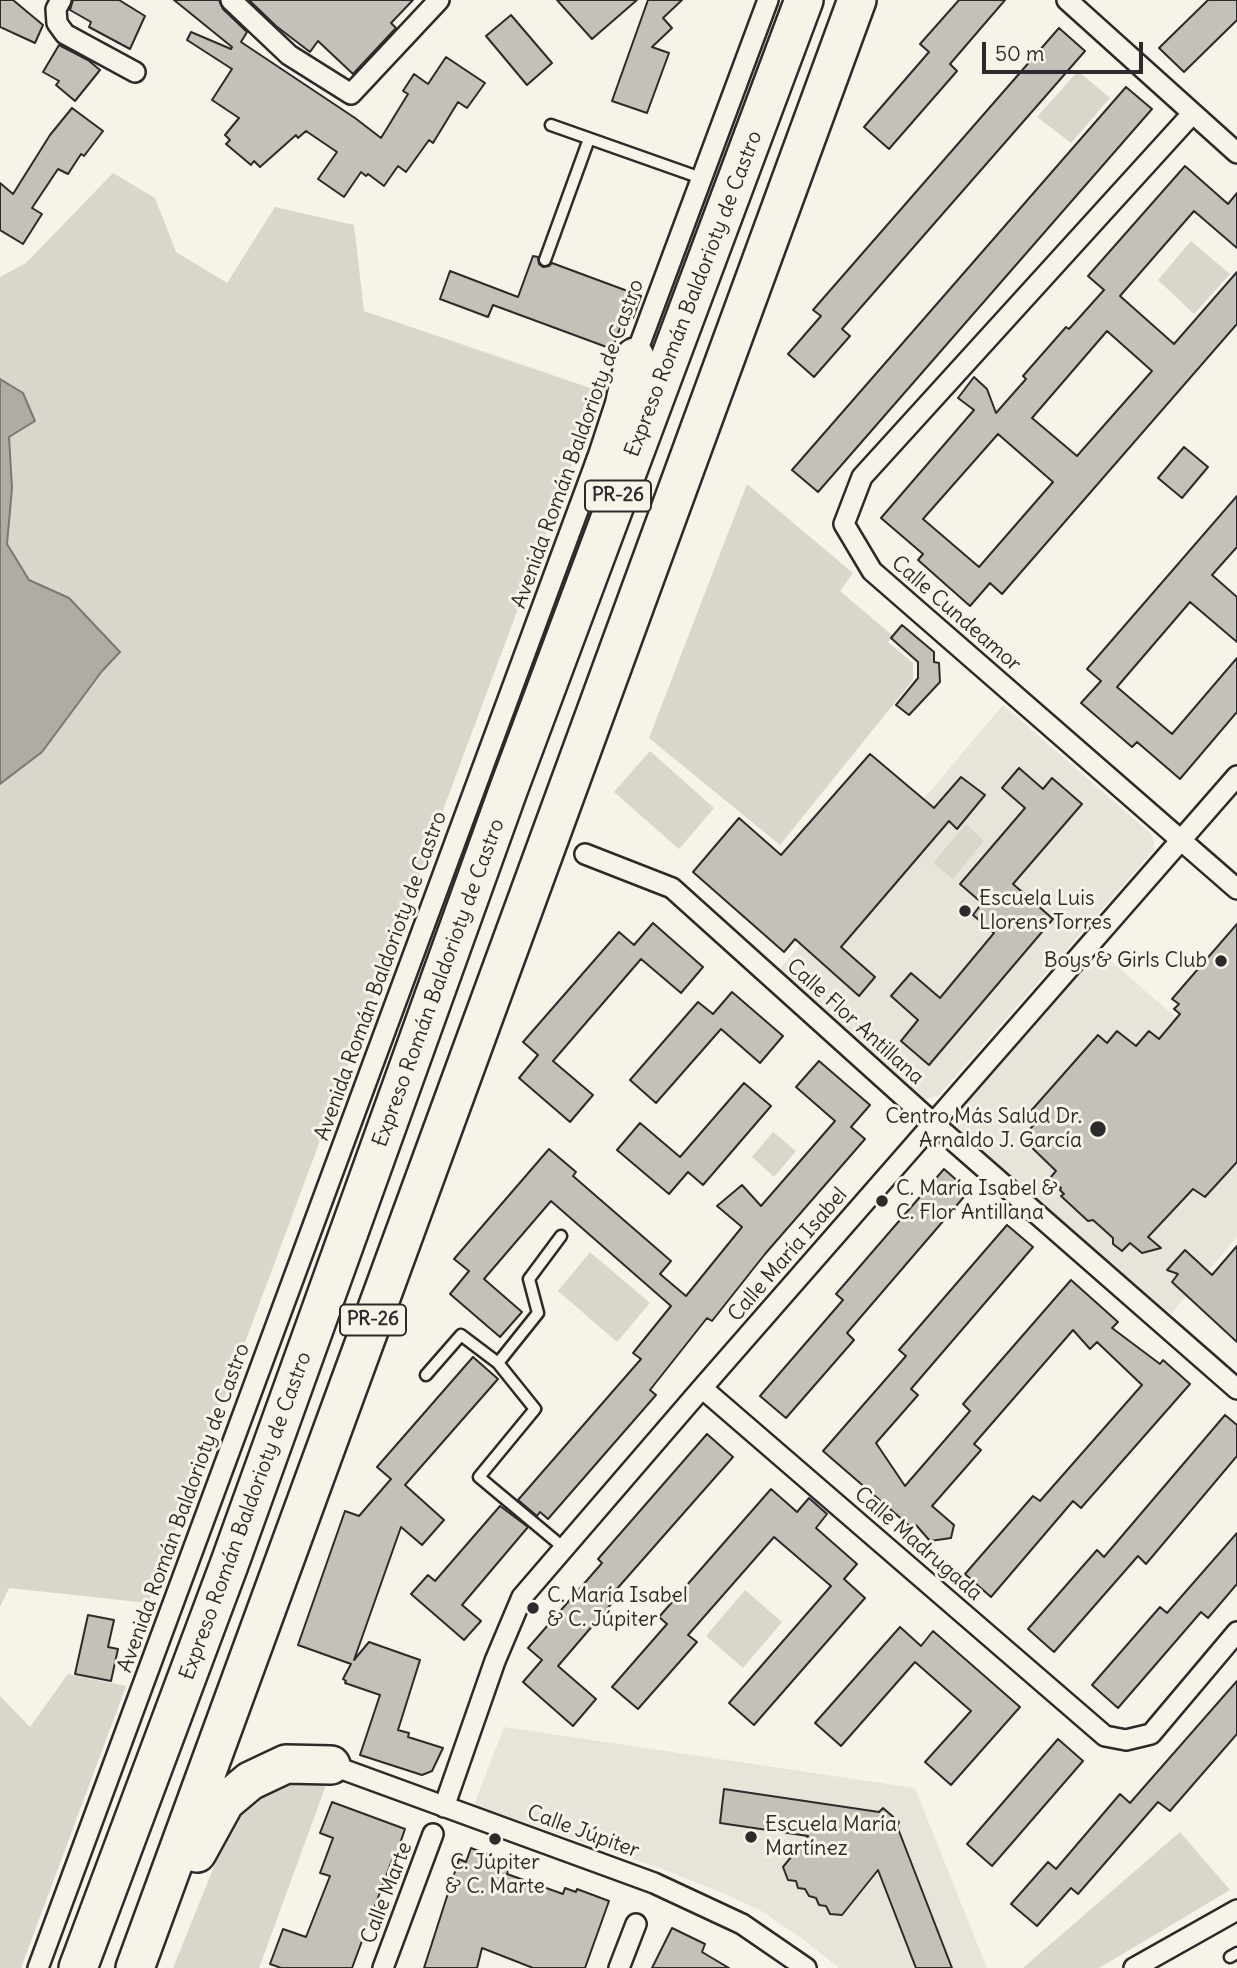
<!DOCTYPE html>
<html>
<head>
<meta charset="utf-8">
<style>
  body { margin:0 }
  #map { position:relative; width:1237px; height:1968px; overflow:hidden; background:#f7f3e8; font-family:Delius,sans-serif }
  canvas { display:block }
  .scale { position:absolute; left:982px; top:42px; width:161px; height:32px; box-sizing:border-box; border:4px solid #2b2b2b; border-top:0; padding-left:9px; font-size:21px; line-height:24px; white-space:nowrap; color:#2b2b2b; -webkit-text-stroke:5px #f7f3e8; paint-order:stroke }
</style>
</head>
<body>
<div id="map">
<canvas width="1237" height="1968"></canvas>
<div class="scale">50 m</div>
</div>
<script>
const context = document.querySelector('canvas').getContext('2d');
context.lineJoin = 'round';
function fillPath(path, color) { context.fillStyle = color; context.fill(path, 'evenodd'); }
const poly = rows => new Path2D(rows.map(r => 'M' + r).join(''));
function strokePath(path, color, width, dash) { context.strokeStyle = color; context.lineWidth = width; context.lineCap = dash ? 'butt' : 'round'; context.setLineDash(dash || []); context.stroke(path); }
function write(font, color, halo, rows, align = 'center') {
  context.font = font + ' Delius,sans-serif'; context.lineWidth = 6; context.setLineDash([]); context.textBaseline = 'middle'; context.strokeStyle = halo; context.fillStyle = color; for (const [text, x, y, turn = 0] of rows) {
    context.save(); context.translate(x, y); context.rotate((+turn || 0) * Math.PI / 180); context.textAlign = isNaN(turn) ? turn : align; if (halo) context.strokeText(text, 0, 0); context.fillText(text, 0, 0); context.restore();
  }
}
const built = poly([
  [1003,705,1151,834,1154,842,1153,851,938,1096,922,1100,778,971],
  [1098,950,1237,1070,1237,1237,1171,1314,961,1133,957,1126,960,1110],
  [504,1727,915,1788,987,1968,839,1968,804,1940,763,1912,728,1895,662,1869,474,1805]
]);
const green = poly([
  [1078,71,1110,98,1071,143,1037,117],
  [113,173,155,198,176,252,227,283,275,207,354,225,364,311,599,391,148,1603,9,1588,0,1607,0,784,42,752,102,671,120,652,69,598,29,580,7,544,12,488,9,437,23,393,0,379,0,277,26,263],
  [1191,241,1230,274,1194,314,1158,280],
  [747,484,853,573,840,591,893,636,888,642,913,663,913,680,780,845,649,738],
  [650,751,714,808,679,849,614,792],
  [966,824,984,841,953,879,933,863],
  [773,1132,796,1151,774,1177,752,1157],
  [590,1252,650,1303,617,1342,558,1291],
  [745,1590,782,1622,743,1668,706,1636],
  [68,1674,126,1686,21,1968,0,1968,0,1696,30,1727],
  [329,1777,259,1968,173,1968,235,1815,259,1785],
  [1180,1832,1230,1890,1099,1968,1023,1968]
]);
const water = poly([
  [0,379,23,393,35,421,9,437,12,488,7,544,29,580,69,598,120,652,102,671,42,752,0,784,0,379]
]);
const building = poly([
  [0,0,13,0,43,25,35,43,0,27,0,0],
  [73,0,119,0,145,16,130,49,89,27,91,22,70,10,73,0],
  [174,0,219,0,223,9,247,32,241,42,355,118,381,138,408,94,403,91,414,74,428,84,446,57,485,83,467,108,458,102,433,143,429,140,406,172,398,166,384,186,368,174,366,176,361,172,344,197,318,179,337,152,306,131,298,138,296,135,260,167,254,161,251,165,226,144,230,140,225,135,239,118,212,100,232,69,187,40,191,32,231,49,232,47,174,0],
  [249,0,413,0,391,23,396,28,353,74,318,41,310,52,276,26,249,0],
  [557,0,637,0,592,39,557,0],
  [648,0,682,0,663,18,672,28,652,47,669,53,647,113,612,101,648,0],
  [959,0,1005,0,950,64,957,71,889,149,864,127,929,52,920,44,959,0],
  [1208,0,1237,0,1237,20,1184,72,1159,48,1208,0],
  [511,15,552,63,527,85,486,36,511,15],
  [1059,28,1085,51,842,329,850,336,814,377,788,354,821,316,813,310,1059,28],
  [59,45,88,60,100,70,75,101,56,85,59,81,43,72,59,45],
  [1126,87,1152,109,818,492,792,470,1126,87],
  [72,108,103,131,84,156,81,154,68,174,58,169,32,208,42,214,23,244,0,230,0,183,13,194,50,135,72,108],
  [1185,166,1228,204,1237,193,1237,248,1194,211,1120,296,1174,344,1237,272,1237,324,1002,594,990,583,970,606,918,560,923,554,881,518,974,410,958,398,974,377,987,389,996,413,1026,379,1023,376,1066,327,1069,329,1104,290,1088,276,1185,166],
  [1107,331,1152,371,1077,456,1032,418,1107,331],
  [998,434,1053,482,979,567,923,519,998,434],
  [533,256,538,257,539,264,543,267,549,266,552,263,641,296,633,318,625,315,612,349,493,305,488,317,440,299,450,271,518,297,533,256],
  [1184,447,1208,467,1182,498,1158,478,1184,447],
  [1237,496,1237,547,1212,575,1237,597,1237,642,1190,602,1117,687,1172,734,1237,658,1237,712,1180,779,1137,742,1132,747,1081,703,1101,681,1087,669,1237,496],
  [902,625,934,652,934,662,939,663,940,682,909,715,896,705,918,678,918,662,891,638,902,625],
  [870,754,934,808,961,777,985,795,957,829,949,821,841,947,875,977,859,996,795,939,784,952,693,872,739,818,781,855,870,754],
  [1019,768,1043,789,1052,778,1082,804,1013,884,1053,919,929,1065,901,1041,918,1020,891,996,911,973,940,998,994,933,973,915,982,903,960,884,1025,808,1002,788,1019,768],
  [653,923,703,967,681,993,641,959,553,1061,593,1095,570,1122,519,1078,538,1055,523,1042,619,932,634,945,653,923],
  [1237,924,1237,1162,1205,1197,1193,1189,1148,1237,1161,1248,1142,1253,1130,1243,1122,1251,1113,1244,1113,1238,1102,1228,1093,1220,1088,1221,1061,1196,1064,1194,1060,1190,1061,1188,1050,1178,1056,1171,1022,1138,1039,1119,1030,1112,1098,1035,1107,1043,1117,1031,1136,1046,1149,1031,1159,1039,1180,1014,1174,1009,1179,1004,1172,999,1237,924],
  [732,992,783,1036,760,1063,721,1029,656,1103,630,1080,698,1002,713,1014,732,992],
  [819,1061,870,1105,851,1127,865,1139,765,1254,712,1321,707,1318,650,1390,656,1395,548,1519,540,1512,537,1516,518,1500,641,1359,633,1353,671,1306,551,1201,484,1279,522,1312,500,1337,450,1294,469,1271,454,1259,549,1149,576,1172,573,1176,671,1261,660,1274,686,1296,742,1227,717,1206,742,1185,761,1206,835,1121,796,1087,819,1061],
  [744,1083,771,1106,703,1185,688,1172,669,1194,617,1150,640,1123,680,1157,744,1083],
  [944,1169,969,1191,847,1333,854,1340,786,1418,760,1396,843,1300,836,1294,944,1169],
  [1007,1225,1033,1247,911,1389,918,1395,876,1443,905,1486,970,1411,963,1404,1071,1280,1118,1322,1112,1328,1160,1364,1163,1360,1190,1384,1081,1508,1073,1501,991,1597,965,1574,1033,1496,1040,1501,1142,1385,1097,1342,1090,1349,1073,1330,974,1444,981,1450,932,1506,954,1525,951,1538,930,1541,916,1525,913,1529,823,1451,906,1356,899,1350,1007,1225],
  [1237,1246,1237,1342,1172,1282,1178,1274,1167,1270,1185,1250,1212,1275,1237,1246],
  [473,1357,498,1379,405,1485,444,1520,422,1545,401,1527,354,1660,369,1642,420,1660,398,1730,409,1733,408,1737,443,1748,432,1771,422,1775,360,1755,380,1695,345,1683,346,1681,343,1679,351,1664,298,1645,345,1511,359,1516,391,1479,377,1467,473,1357],
  [1225,1415,1237,1425,1237,1456,1146,1564,1138,1556,1054,1652,1028,1629,1097,1550,1104,1557,1225,1415],
  [707,1434,733,1457,608,1599,612,1603,558,1666,596,1699,573,1726,523,1682,542,1660,528,1648,602,1563,598,1559,707,1434],
  [771,1489,797,1512,809,1498,827,1514,816,1528,857,1564,844,1579,865,1598,754,1725,729,1703,831,1586,774,1537,688,1635,697,1642,638,1709,612,1687,667,1624,659,1617,771,1489],
  [500,1506,528,1527,462,1605,481,1621,464,1640,411,1594,428,1575,435,1581,500,1506],
  [1237,1533,1237,1584,1208,1618,1201,1612,1118,1708,1092,1685,1160,1607,1167,1613,1237,1533],
  [88,1615,114,1620,108,1647,118,1649,111,1681,75,1674,88,1615],
  [900,1627,921,1646,933,1631,1020,1707,951,1785,925,1762,971,1711,915,1662,841,1746,815,1723,900,1627],
  [1237,1681,1237,1734,1170,1811,1158,1802,1078,1894,1071,1888,1037,1926,1011,1904,1048,1862,1056,1869,1120,1794,1130,1803,1237,1681],
  [1058,1739,1083,1761,992,1866,967,1844,1058,1739],
  [724,1789,879,1812,883,1808,899,1822,897,1826,952,1968,916,1968,878,1870,842,1915,830,1914,826,1906,819,1905,816,1898,809,1896,805,1889,798,1888,796,1881,788,1880,783,1867,808,1836,720,1823,724,1789],
  [332,1802,405,1829,394,1861,392,1860,352,1968,281,1968,270,1964,283,1929,306,1937,330,1876,320,1873,333,1838,320,1833,332,1802],
  [471,1848,499,1859,498,1861,510,1865,507,1874,563,1894,565,1888,576,1892,577,1889,609,1901,585,1968,533,1968,482,1948,477,1968,424,1968,459,1859,466,1862,471,1848],
  [672,1928,705,1944,702,1952,729,1968,652,1968,672,1928]
]);
const lane = poly([
  [551,125,701,178],
  [545,260,589,139],
  [561,1236,529,1279,538,1313,498,1363,535,1409,479,1477,564,1548],
  [426,1375,461,1335,498,1363],
  [1230,1957,1237,1953]
]);
const street = poly([
  [61,0,56,9,57,23,65,34,135,72],
  [231,0,289,55,351,94,439,0],
  [1067,0,1237,153],
  [1192,114,862,477,844,524,872,571,1237,889],
  [632,365,768,0],
  [585,854,672,888,933,1123,1237,1389],
  [702,1388,1105,1736,1126,1740,1151,1734,1237,1632],
  [331,1765,654,1883,742,1924,806,1968],
  [444,1807,495,1661,522,1597,702,1388,1237,776],
  [38,1968,597,459],
  [383,1968,433,1834],
  [619,1968,636,1924],
  [1134,1968,1237,1910]
]);
const highway = poly([
  [602,473,624,406,635,357],
  [197,1853,225,1802,250,1781,286,1764,331,1765],
  [78,1968,229,1565,509,788,804,0],
  [135,1968,857,0]
]);
const markers = [
  [965,911,7,"#2b2b2b"],
  [1221,961,7,"#2b2b2b"],
  [1098,1129,9,"#2b2b2b"],
  [882,1201,7,"#2b2b2b"],
  [533,1608,7,"#2b2b2b"],
  [751,1837,7,"#2b2b2b"],
  [495,1839,7,"#2b2b2b"]
];
const shields = [
  [618,496,66],
  [373,1320,66]
];
const shieldNames = [
  ["PR-26",618,496],
  ["PR-26",373,1320]
];
const streetNames = [
  ["Expreso Román Baldorioty de Castro",694,294,-69],
  ["Avenida Román Baldorioty de Castro",578,444,-70],
  ["Calle Cundeamor",956,614,41],
  ["Avenida Román Baldorioty de Castro",381,976,-70],
  ["Expreso Román Baldorioty de Castro",439,983,-70],
  ["Calle Flor Antillana",855,1022,42],
  ["Calle María Isabel",788,1255,-49],
  ["Avenida Román Baldorioty de Castro",184,1508,-70],
  ["Expreso Román Baldorioty de Castro",246,1516,-70],
  ["Calle Madrugada",918,1544,41],
  ["Calle Júpiter",583,1832,20],
  ["Calle Marte",387,1893,-69]
];
const poiNames = [
  ["Escuela Luis",979,899],
  ["Llorens Torres",979,923],
  ["Boys & Girls Club",1207,961,"right"],
  ["Centro Más Salud Dr.",1082,1117,"right"],
  ["Arnaldo J. García",1082,1141,"right"],
  ["C. María Isabel &",896,1189],
  ["C. Flor Antillana",896,1213],
  ["C. María Isabel",547,1596],
  ["& C. Júpiter",547,1620],
  ["Escuela María",765,1825],
  ["Martínez",765,1849],
  ["C. Júpiter",495,1863,"center"],
  ["& C. Marte",495,1887,"center"]
];
fillPath(built, '#e8e4da');
fillPath(green, '#dad6cc');
fillPath(water, '#afaca4');
strokePath(water, '#7a7874', 2);
fillPath(building, '#c4c1b9');
strokePath(building, '#2b2b2b', 2);
strokePath(lane, '#2b2b2b', 15);
strokePath(street, '#2b2b2b', 24);
strokePath(highway, '#2b2b2b', 42);
strokePath(lane, '#f7f3e8', 10);
strokePath(street, '#f7f3e8', 19);
strokePath(highway, '#f7f3e8', 37);
for (const [x, y, r, color] of markers) { const dot = new Path2D(); dot.arc(x, y, r, 0, 2 * Math.PI); context.fillStyle = color; context.fill(dot); strokePath(dot, '#f7f3e8', 2.5); }
for (const [x, y, w] of shields) { const box = new Path2D(); box.roundRect(x - w / 2, y - 15.5, w, 31, 5); context.fillStyle = '#f7f3e8'; context.fill(box); strokePath(box, '#2b2b2b', 2); }
write('bold 19px', '#2b2b2b', null, shieldNames);
write('21px', '#2b2b2b', '#f7f3e8', streetNames);
write('21px', '#2b2b2b', '#f7f3e8', poiNames, 'left');
</script>
</body>
</html>
